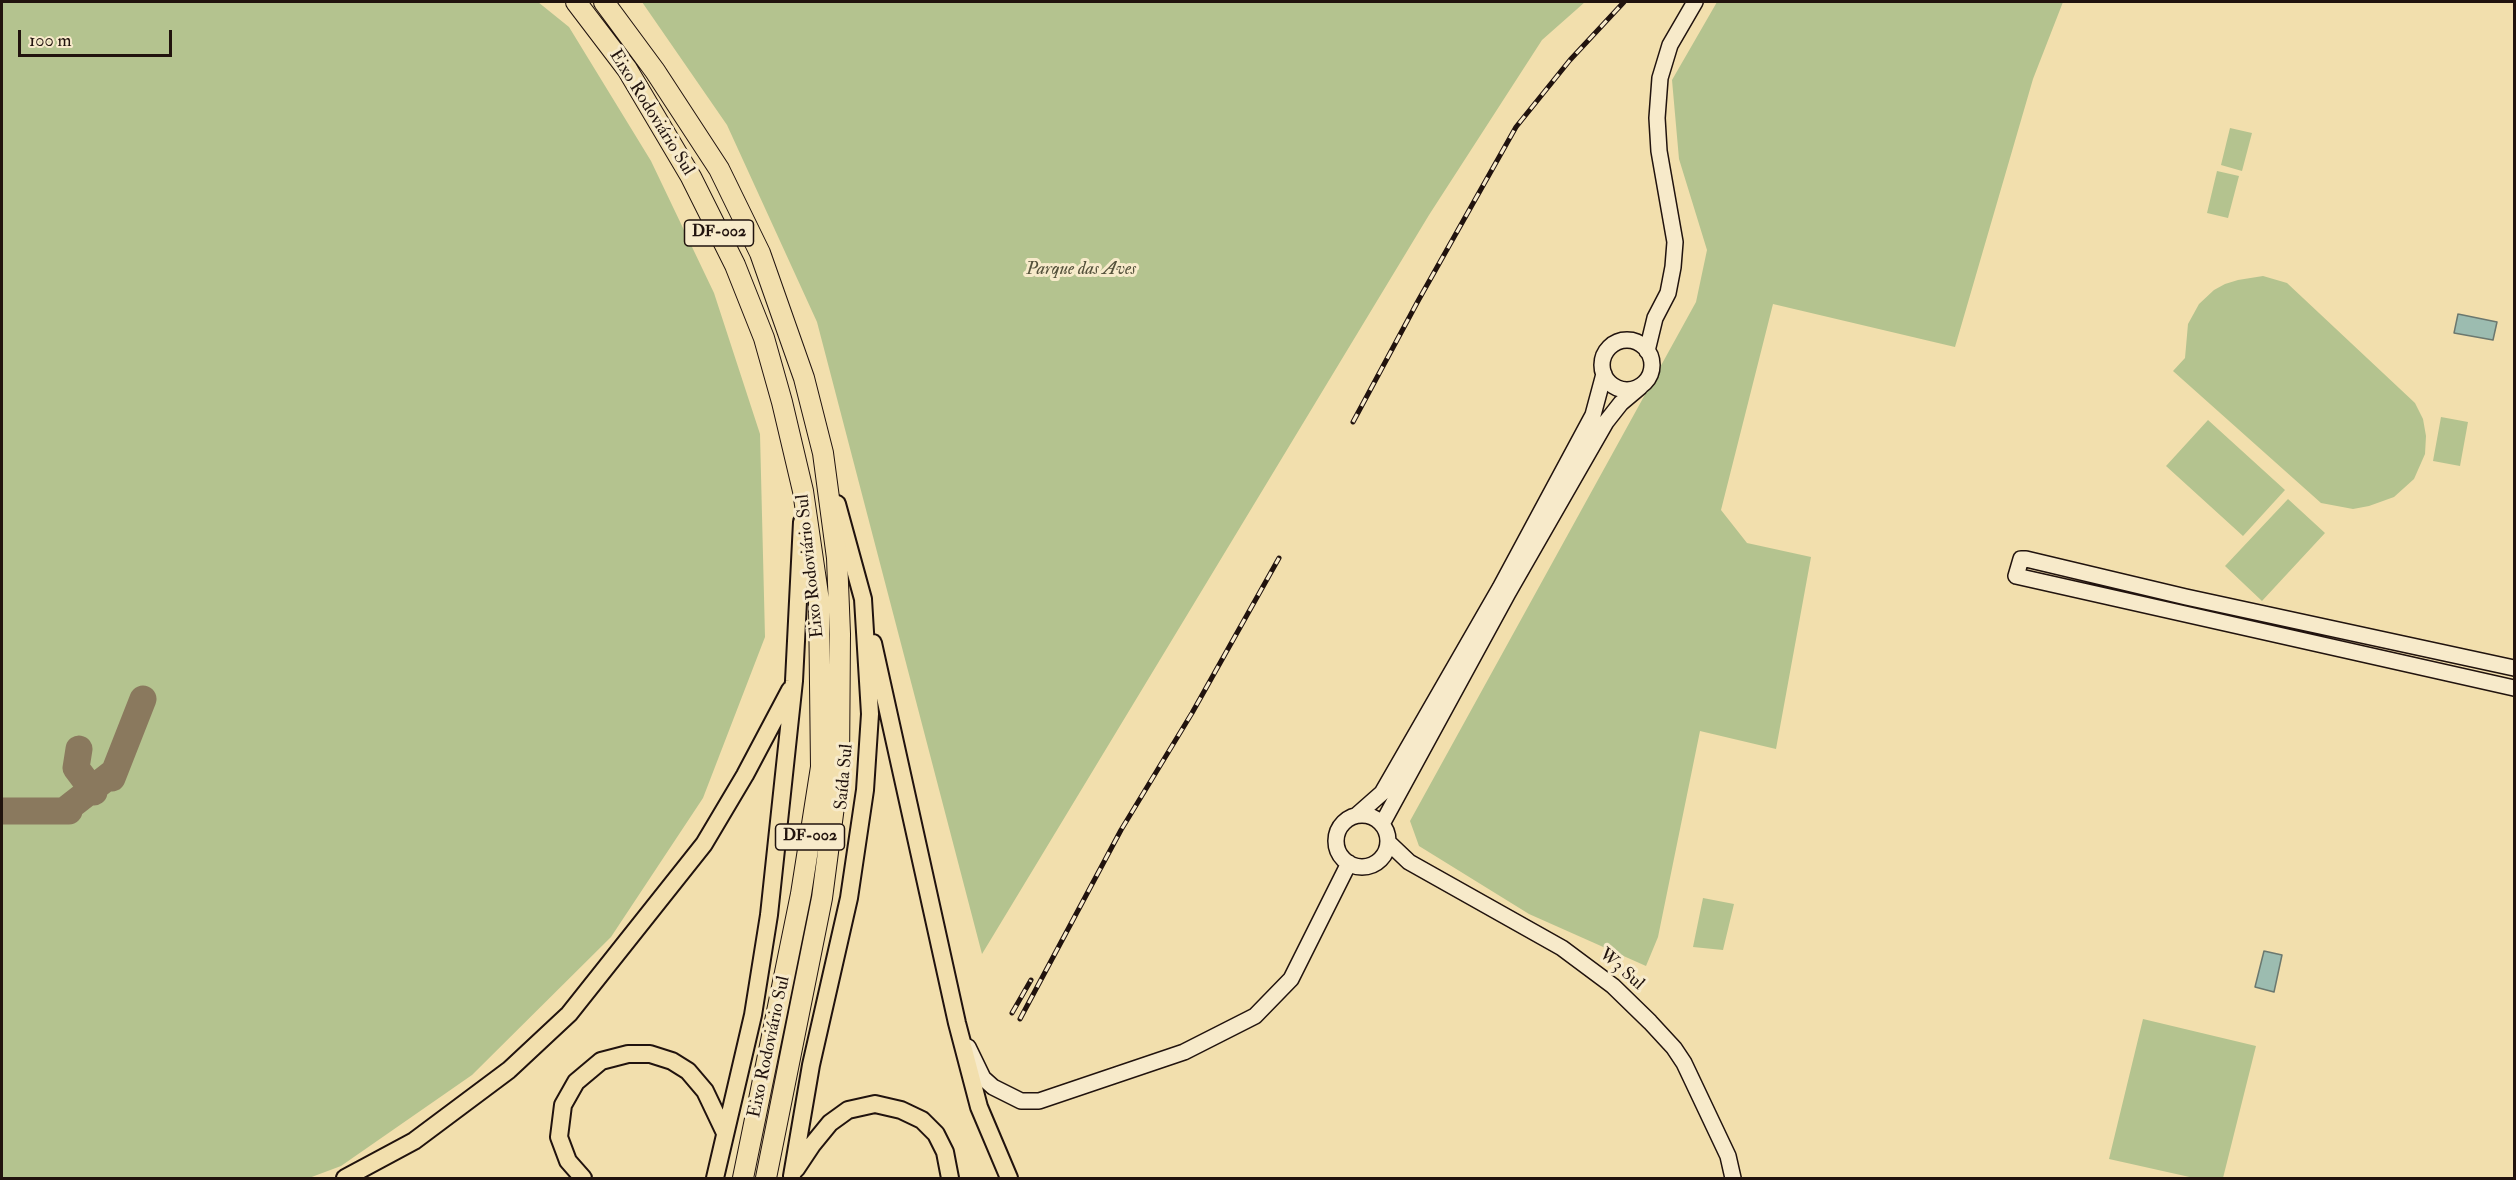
<!DOCTYPE html>
<html>
<head>
<meta charset="utf-8">
<style>
  body { margin:0 }
  #map { position:relative; width:2516px; height:1180px; overflow:hidden; background:#f2dfad; font-family:"IM FELL Double Pica",serif }
  canvas { display:block }
  .frame { position:absolute; inset:0; border:3px solid #21130e; pointer-events:none }
  .scale { position:absolute; left:18px; top:30px; width:154px; height:27px; box-sizing:border-box; border:3px solid #21130e; border-top:0; padding-left:8px; font-size:18px; line-height:21px; white-space:nowrap; color:#21130e; -webkit-text-stroke:4px #f7eaca; paint-order:stroke }
</style>
</head>
<body>
<div id="map">
<canvas width="2516" height="1180"></canvas>
<div class="frame"></div>
<div class="scale">100 m</div>
</div>
<script>
const context = document.querySelector('canvas').getContext('2d');
context.lineJoin = 'round';
function fillPath(path, color) { context.fillStyle = color; context.fill(path, 'evenodd'); }
const poly = rows => new Path2D(rows.map(r => 'M' + r).join(''));
function strokePath(path, color, width, dash) { context.strokeStyle = color; context.lineWidth = width; context.lineCap = dash ? 'butt' : 'round'; context.setLineDash(dash || []); context.stroke(path); }
function write(font, color, halo, rows, align = 'center') {
  context.font = font + ' "IM FELL Double Pica",serif'; context.lineWidth = 6; context.setLineDash([]); context.textBaseline = 'middle'; context.strokeStyle = halo; context.fillStyle = color; for (const [text, x, y, turn = 0] of rows) {
    context.save(); context.translate(x, y); context.rotate((+turn || 0) * Math.PI / 180); context.textAlign = isNaN(turn) ? turn : align; if (halo) context.strokeText(text, 0, 0); context.fillText(text, 0, 0); context.restore();
  }
}
const green = poly([
  [2,2,538,2,569,27,651,161,714,293,760,434,765,637,703,798,611,937,472,1075,341,1166,309,1178,2,1178],
  [642,2,1585,2,1542,40,1429,215,982,954,817,322,727,125],
  [1717,2,2063,2,2033,79,1955,347,1773,304,1721,510,1747,543,1811,557,1776,749,1700,731,1658,937,1646,966,1529,914,1419,846,1410,821,1696,302,1707,250,1679,159,1672,80],
  [2230,128,2252,133,2242,171,2221,165],
  [2217,171,2239,176,2228,218,2207,213],
  [2263,276,2287,283,2415,403,2423,419,2426,436,2425,454,2414,479,2394,497,2369,506,2353,509,2321,503,2173,371,2185,358,2188,324,2199,304,2214,290,2225,284,2238,280],
  [2441,417,2468,422,2460,466,2433,461],
  [2208,420,2285,490,2243,536,2166,466],
  [2288,499,2325,533,2262,601,2225,566],
  [1703,898,1734,904,1723,950,1693,947],
  [2143,1019,2256,1046,2223,1178,2194,1178,2109,1159]
]);
const water = poly([
  [2458,314,2497,322,2493,340,2454,333,2458,314],
  [2264,951,2282,955,2274,992,2255,987,2264,951]
]);
const taxiway = poly([
  [79,749,76,768,94,792],
  [112,778,143,699],
  [2,811,69,811],
  [64,811,114,772]
]);
const secondary = poly([
  '1602 365a25 25 0 1 1 50 0a25 25 0 1 1-50 0Z',
  [1647,351,1655,318,1668,293,1673,267,1675,242,1659,151,1657,118,1660,78,1670,45,1695,2],
  [2514,668,2186,597,2026,559,2021,559,2016,576,2514,688],
  [1357,815,1382,793,1500,588,1593,415,1604,374],
  '1336 841a26 26 0 1 1 52 0a26 26 0 1 1-52 0Z',
  [1382,824,1508,593,1606,422,1621,403,1640,387],
  [1389,843,1409,862,1562,948,1613,986,1650,1022,1674,1048,1684,1063,1728,1156,1733,1178],
  [968,1047,983,1078,993,1087,1021,1101,1039,1101,1184,1052,1255,1016,1291,979,1349,863]
]);
const primary = poly([
  [873,643,957,1023,979,1107,1009,1178],
  [796,1169,812,1145,830,1123,848,1110,875,1104,901,1110,922,1120,936,1134,945,1152,950,1178],
  [792,1176,811,1065,849,898,865,790,870,714,863,599,837,504],
  [345,1178,414,1141,509,1070,569,1014,704,844,745,775,790,690],
  [583,1178,568,1161,559,1137,563,1105,576,1082,601,1061,628,1054,650,1054,672,1061,688,1071,705,1091,725,1133],
  [715,1178,753,1015,769,915,794,681,802,522]
]);
const highway = poly([
  [576,2,627,69,691,177,735,265,764,338,782,402,803,491,819,601,821,767,801,894,743,1178],
  [604,2,655,71,719,169,760,253,804,378,823,453,837,558,840,634,839,768,822,898,766,1178]
]);
const rail = poly([
  [1353,422,1418,301,1516,127,1570,60,1624,2],
  [1012,1013,1031,980],
  [1020,1019,1121,830,1192,713,1279,558]
]);
const shields = [
  [719,233,69],
  [810,837,69]
];
const shieldNames = [
  ["DF-002",719,233],
  ["DF-002",810,837]
];
const streetNames = [
  ["Eixo Rodoviário Sul",651,113,58],
  ["Eixo Rodoviário Sul",811,566,-96],
  ["Saída Sul",845,777,-85],
  ["W3 Sul",1621,970,41],
  ["Eixo Rodoviário Sul",770,1047,-78]
];
const parkNames = [
  ["Parque das Aves",1081,270]
];
fillPath(green, '#b4c38f');
fillPath(water, '#9cbcb0');
strokePath(water, '#6b786f', 1.5);
strokePath(taxiway, '#8a795e', 27);
strokePath(secondary, '#21130e', 18);
strokePath(primary, '#21130e', 20);
strokePath(highway, '#21130e', 22);
strokePath(secondary, '#f7eaca', 15);
strokePath(primary, '#f2dfad', 16);
strokePath(highway, '#f2dfad', 20);
strokePath(rail, '#21130e', 5);
strokePath(rail, '#f7eaca', 3, [9]);
for (const [x, y, w] of shields) { const box = new Path2D(); box.roundRect(x - w / 2, y - 13, w, 26, 4.5); context.fillStyle = '#f7eaca'; context.fill(box); strokePath(box, '#21130e', 1.5); }
write('bold 16px', '#21130e', null, shieldNames);
write('18px', '#21130e', '#f7eaca', streetNames);
write('italic 18px', '#54513b', '#f7eaca', parkNames);
</script>
</body>
</html>
